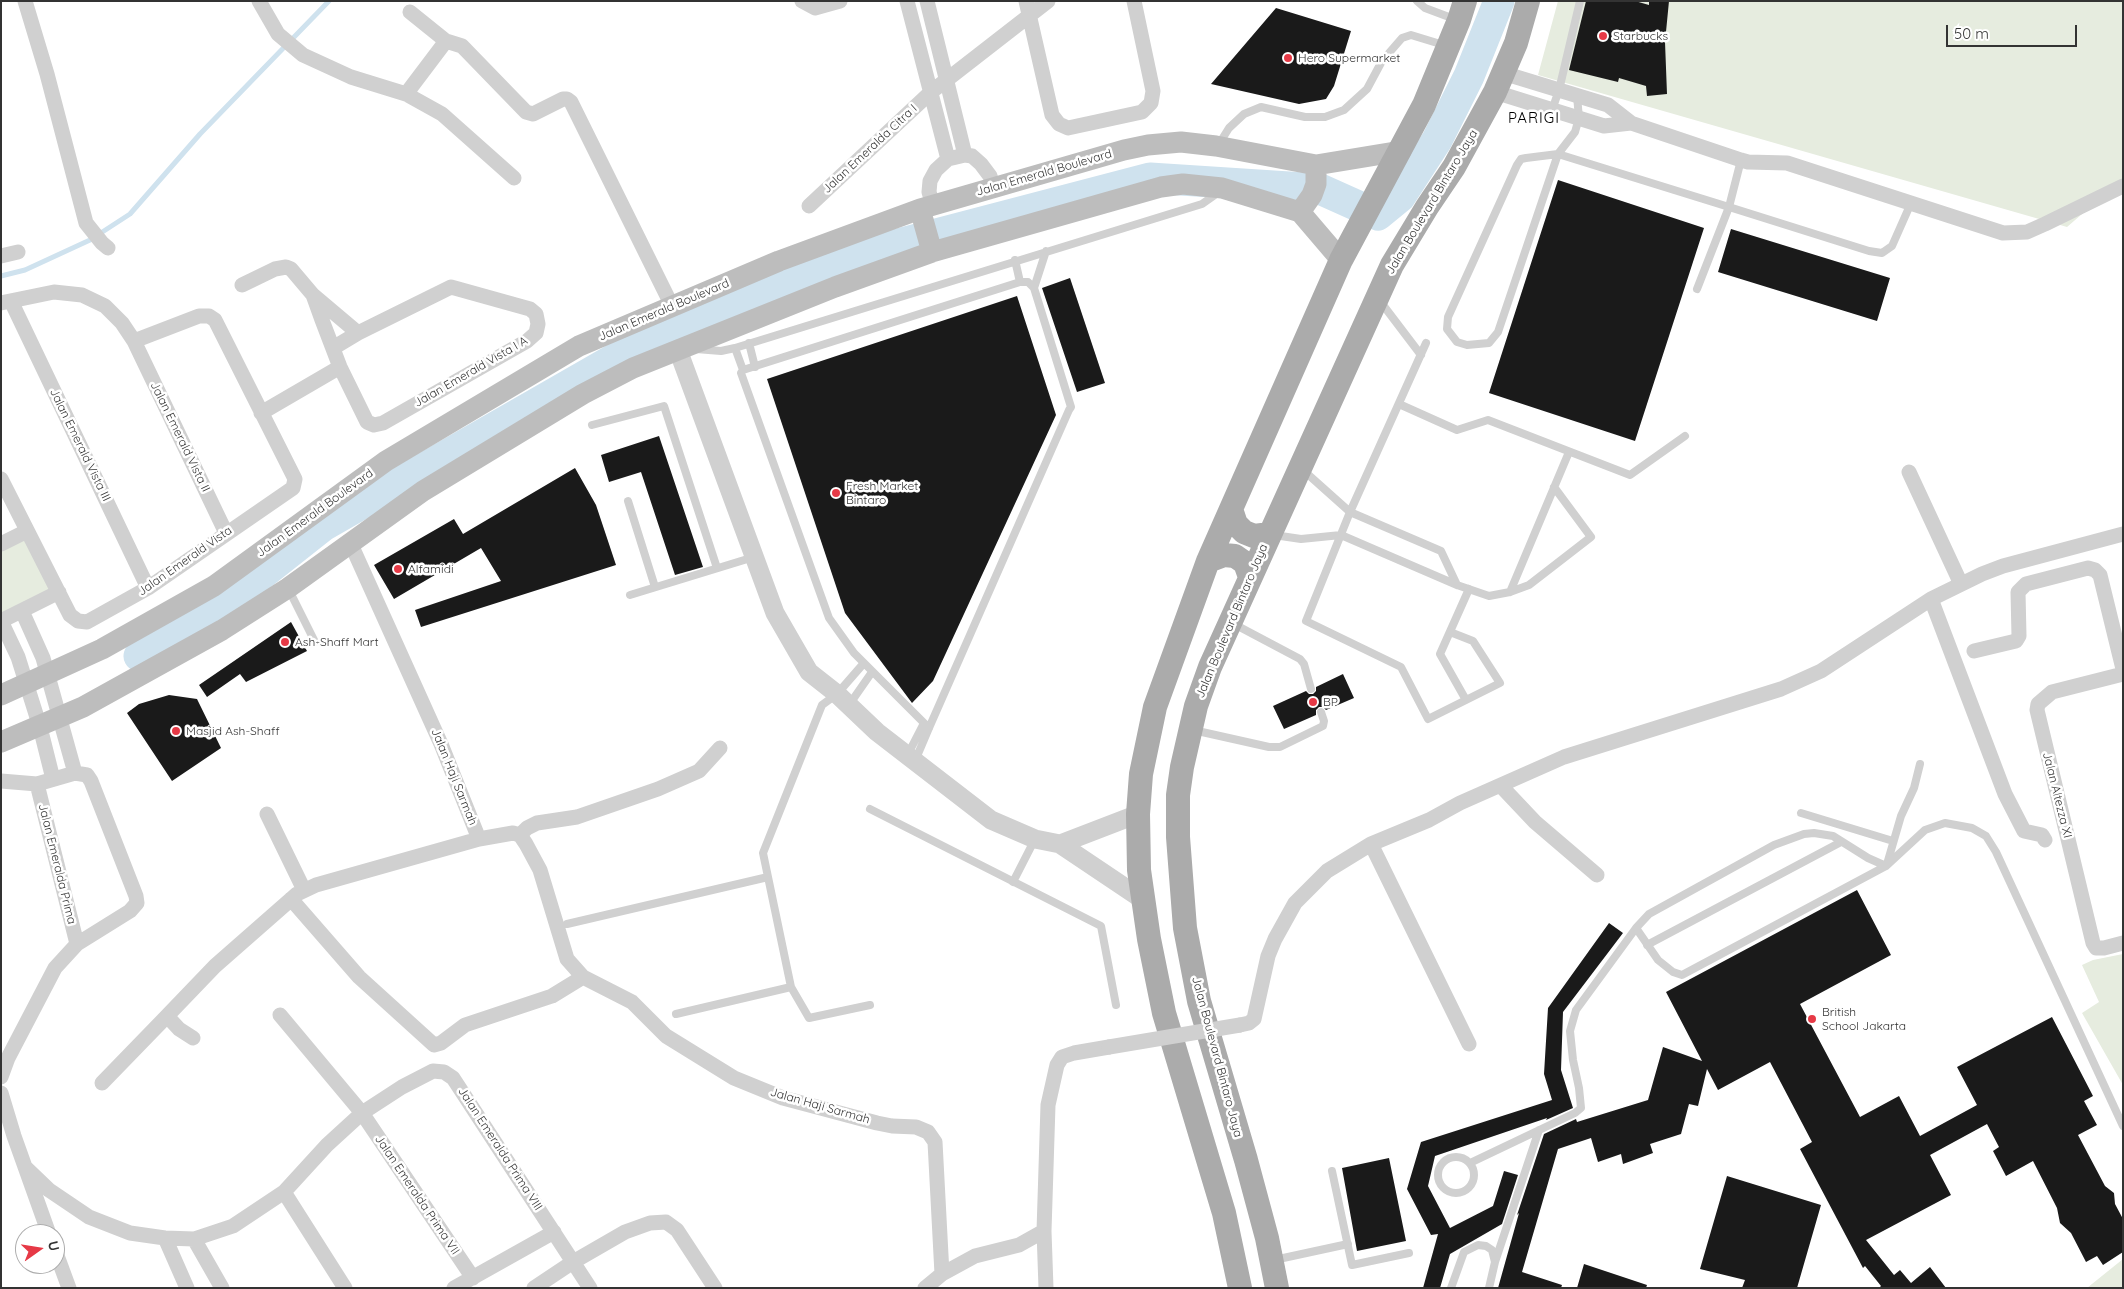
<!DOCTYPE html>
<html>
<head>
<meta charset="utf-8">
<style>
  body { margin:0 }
  #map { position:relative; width:2124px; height:1289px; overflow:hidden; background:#fff; font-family:Quicksand,sans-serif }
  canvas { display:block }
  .frame { position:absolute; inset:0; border:2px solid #333; pointer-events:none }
  .north { position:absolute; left:15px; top:1224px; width:50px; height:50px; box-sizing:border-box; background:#fff; border:1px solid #adadad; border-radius:50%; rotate:77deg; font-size:14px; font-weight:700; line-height:20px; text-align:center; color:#333 }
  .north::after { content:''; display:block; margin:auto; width:18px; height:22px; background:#e63946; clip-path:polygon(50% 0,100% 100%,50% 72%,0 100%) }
  .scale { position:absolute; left:1946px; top:25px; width:131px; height:22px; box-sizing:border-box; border:2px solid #333; border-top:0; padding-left:6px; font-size:15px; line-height:18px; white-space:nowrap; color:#333; -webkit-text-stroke:4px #fff; paint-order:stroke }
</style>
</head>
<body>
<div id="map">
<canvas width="2124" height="1289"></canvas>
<div class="frame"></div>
<div class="north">U</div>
<div class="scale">50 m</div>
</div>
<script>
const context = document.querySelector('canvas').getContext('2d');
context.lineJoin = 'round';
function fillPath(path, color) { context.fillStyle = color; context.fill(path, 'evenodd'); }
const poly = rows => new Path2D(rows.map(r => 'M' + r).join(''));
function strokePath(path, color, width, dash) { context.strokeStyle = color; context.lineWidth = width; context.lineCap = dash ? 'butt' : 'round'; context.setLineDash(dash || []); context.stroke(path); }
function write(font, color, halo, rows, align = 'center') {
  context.font = font + ' Quicksand,sans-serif'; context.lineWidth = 5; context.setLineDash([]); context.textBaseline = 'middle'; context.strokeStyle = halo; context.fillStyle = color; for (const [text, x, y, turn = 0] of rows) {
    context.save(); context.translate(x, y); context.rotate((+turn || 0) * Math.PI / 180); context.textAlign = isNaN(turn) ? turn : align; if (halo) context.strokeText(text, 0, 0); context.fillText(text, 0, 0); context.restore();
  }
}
const green = poly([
  [1558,1,2123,1,2123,188,2096,202,2067,227,1538,75],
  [27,531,59,592,1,621,1,544],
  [2123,954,2123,1085,2082,1013,2099,1002,2082,965,2093,960],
  [2123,1259,2123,1288,2087,1288]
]);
const stream = poly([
  [1,276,25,270,90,240,130,214,200,134,329,1]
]);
const river = poly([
  [139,656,204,620,323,526,649,339,879,249,1150,178,1320,189,1378,215,1400,197,1437,140,1469,76,1499,1]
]);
const building = poly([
  [1586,1,1635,1,1649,5,1649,1,1669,1,1665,42,1667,94,1647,96,1646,86,1619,78,1618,82,1569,70],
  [1276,8,1351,31,1334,86,1326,99,1299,104,1211,84],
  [1558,180,1704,228,1635,441,1489,393],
  [1731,229,1890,278,1877,321,1718,272],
  [1070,278,1105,383,1077,392,1042,288],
  [1017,296,1056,415,933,681,912,703,845,613,767,379],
  [659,436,703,567,675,575,641,472,609,482,601,455],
  [575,468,596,505,616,565,421,627,415,610,501,581,481,548,394,599,374,565,454,519,463,534],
  [291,622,307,651,246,682,240,674,207,697,199,685],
  [1343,674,1354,698,1326,710,1323,707,1319,707,1316,710,1316,715,1284,729,1273,706,1306,691,1309,694,1313,694,1316,691,1316,687],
  [169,695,197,699,221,748,172,781,127,713,139,704],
  [1857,890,1891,955,1800,1004,1860,1117,1899,1096,1920,1136,1977,1105,1957,1067,2052,1017,2093,1096,2084,1101,2097,1125,2078,1135,2105,1186,2114,1193,2115,1204,2123,1219,2123,1252,2103,1265,2097,1256,2086,1262,2071,1233,2060,1223,2057,1208,2033,1161,2006,1176,1993,1151,1999,1147,1987,1124,1930,1155,1951,1195,1866,1240,1894,1275,1900,1270,1911,1283,1930,1267,1946,1288,1879,1288,1881,1286,1865,1266,1863,1268,1800,1149,1812,1142,1770,1062,1718,1090,1707,1069,1698,1106,1689,1104,1681,1134,1650,1144,1653,1153,1623,1164,1621,1154,1598,1162,1591,1138,1558,1149,1522,1272,1562,1285,1561,1288,1498,1288,1519,1213,1517,1215,1544,1134,1576,1119,1577,1122,1648,1100,1663,1047,1702,1061,1666,992],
  [1609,923,1623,933,1563,1012,1561,1070,1573,1108,1546,1120,1547,1118,1435,1156,1428,1186,1450,1228,1493,1206,1504,1171,1518,1175,1502,1224,1450,1254,1440,1288,1423,1288,1438,1234,1431,1235,1407,1189,1421,1142,1552,1100,1544,1074,1548,1008],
  [1389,1158,1406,1241,1357,1251,1342,1168],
  [1727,1176,1821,1205,1797,1288,1742,1288,1745,1280,1700,1269],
  [1584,1264,1647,1285,1646,1288,1577,1288]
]);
const service = poly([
  [1417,1,1425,8,1457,20],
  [1577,96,1579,118,1575,132,1558,154,1498,332,1489,343,1467,345,1457,342,1447,329,1448,317,1517,165,1521,159,1526,158,1558,154,1729,207,1697,289],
  [1552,110,1559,90,1580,1],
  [1219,144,1229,128,1244,114,1261,107,1305,117,1325,117,1344,110,1367,89,1382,61,1402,38,1411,35,1447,46],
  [1741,160,1729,207,1869,251,1882,253,1892,246,1911,203],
  [1015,260,1020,282],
  [1034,288,1046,251],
  [1380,301,1421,355],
  [749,343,755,367],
  [1426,343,1350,512,1306,621,1401,667,1428,719,1500,683,1473,641,1450,632],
  [735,348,743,370],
  [696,349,721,351,735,348,1202,204,1219,192],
  [1399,404,1457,430,1488,420,1630,475,1685,436],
  [592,425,664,406,717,568],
  [1303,470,1350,512,1441,551,1457,585],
  [628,501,655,587],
  [1274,535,1301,539,1341,535,1457,585,1489,596,1510,592,1529,585,1591,537,1554,487],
  [289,590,315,642],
  [1510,592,1569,452],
  [630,595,754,557],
  [1232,623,1300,659,1304,664,1311,689],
  [864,663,837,694,822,705,763,853,791,987,809,1018,870,1005],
  [1466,700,1440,654,1469,589],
  [849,705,872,672],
  [1193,730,1269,747,1280,747,1323,726,1324,721,1321,712],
  [907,756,924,723],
  [915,761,929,728,1069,410,1071,407,1034,288,1028,282,1020,282,743,370,741,373,829,618,854,653,929,728],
  [870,809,1101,926,1116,1005],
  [1801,813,1893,841],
  [1887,864,1901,816,1914,788,1920,764],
  [1013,882,1035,839],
  [567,924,768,877],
  [1636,928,1658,960,1673,972,1682,975,1886,866,1925,830,1945,823,1972,828,1986,836,1996,852,2123,1126],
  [1647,945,1841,842],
  [676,1014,791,987],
  '1438 1175a18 18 0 1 1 36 0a18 18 0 1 1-36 0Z',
  [1470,1163,1575,1113,1581,1108,1579,1088,1573,1060,1570,1031,1576,1010,1636,928,1649,914,1774,845,1804,834,1814,833,1833,836,1868,858,1886,866],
  [1332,1171,1352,1265,1409,1253],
  [1274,1260,1348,1244],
  [1495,1262,1539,1130],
  [1451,1288,1464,1252,1478,1245,1486,1246,1492,1250,1495,1262,1489,1288]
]);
const minor = poly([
  [25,1,47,74,86,223,102,243,108,248],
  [259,1,278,34,303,55,351,77,406,94,442,114,514,178],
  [802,1,815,8,840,1],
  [907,1,948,159],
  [927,1,965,155],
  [1026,1,1052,115,1059,124,1068,128,1142,112,1151,103,1153,91,1134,1],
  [410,12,446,41],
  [1503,73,1608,105,1631,123,1741,160,1748,162,1787,163,2003,233,2027,232,2045,224,2123,186],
  [1495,92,1604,126,1631,123],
  [406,94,446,41,462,46,526,112,533,114,563,99,567,99,571,102,672,306],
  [933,205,929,192,930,181,936,170,948,159,965,155,972,156,981,164,990,176,994,188],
  [809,206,931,92,1048,1],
  [1,256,18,252],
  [242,285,275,269,286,267,291,269,313,295,358,333],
  [313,295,322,320,340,367,367,422,374,425,383,423,527,341,536,333,538,324,536,314,530,309,451,287,358,333,333,348],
  [11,301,148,588],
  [1,303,54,292,82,295,105,306,122,323,134,341,226,533],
  [261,413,340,367],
  [1909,472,1961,584],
  [1,479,70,615,78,621,87,622,148,588,293,488,295,479,215,320,209,316,199,316,134,341],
  [350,542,441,744,479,839],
  [1,544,27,531],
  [1931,599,2005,794,2024,831,2042,835,2045,840],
  [22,611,43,658,75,773],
  [1,621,18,657,40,727,53,779],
  [1,621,59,592],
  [1974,651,2016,641,2019,636,2018,592,2026,584,2088,568,2095,570,2100,575,2123,669],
  [2123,674,2052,692,2038,704,2037,710,2093,943,2096,948,2104,948,2123,943],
  [1,781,37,784,75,773,87,775,91,781,136,896,137,903,130,911,77,944,55,968,8,1058,1,1077],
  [37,784,77,944],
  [1501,786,1535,822,1597,875],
  [267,814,304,890],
  [520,835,527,828,537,823,577,817,658,789,699,771,720,748],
  [1371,844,1469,1044],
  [291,899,359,977,434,1045,441,1043,465,1025,552,996,583,977],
  [280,1015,362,1113,473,1278],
  [167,1016,215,966,297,894,316,885,479,839,513,833,520,835,526,844,540,870,567,959,583,977,632,1002,666,1036,734,1078,783,1098,877,1123,892,1126,916,1127,928,1132,935,1142,942,1274],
  [1240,1025,1249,1023,1254,1019,1268,956,1275,939,1295,903,1327,871,1371,844,1429,820,1460,803,1564,757,1781,689,1821,671,1931,599,1982,574,2003,566,2123,534],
  [102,1083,167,1016,179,1029,193,1038],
  [1,1093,14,1136,49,1234],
  [25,1167,49,1190,89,1217,130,1233,165,1238,194,1239,233,1226,284,1192,327,1145,362,1113,402,1087,433,1071,444,1072,453,1078,590,1288],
  [284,1192,345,1288],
  [1044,1231,1046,1288],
  [165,1238,187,1288],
  [194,1239,222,1288],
  [55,1250,69,1288],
  [454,1288,554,1232],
  [534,1288,573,1262,625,1232,650,1223,666,1222,677,1230,715,1288],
  [925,1288,942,1274,975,1256,1019,1245,1044,1231,1048,1105,1057,1065,1062,1057,1074,1053,1109,1047]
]);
const tertiary = poly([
  [678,350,775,613,809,672,837,694,877,732,991,820,1035,839,1060,844,1142,899],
  [1060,844,1138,814]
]);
const secondary = poly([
  [920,209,932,252],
  [1300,212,1312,195,1316,184,1316,165],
  [1,695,102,649,214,586,386,461,579,346,779,261,920,209,1124,150,1148,145,1181,142,1216,146,1316,165,1401,151],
  [1,742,83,707,222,630,288,588,423,491,583,394,633,368,835,287,932,252,1161,187,1183,184,1222,188,1300,212,1341,260]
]);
const primary = poly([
  [1231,509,1236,524,1244,532,1254,536,1270,534],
  [1208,561,1224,555,1235,556,1245,563,1250,577],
  [1240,1288,1224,1213,1164,1013,1149,939,1139,870,1138,814,1141,774,1155,707,1208,561,1341,260,1424,105,1459,20,1465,1],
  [1277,1288,1267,1238,1246,1160,1199,1001,1185,928,1178,837,1178,795,1182,767,1196,706,1210,667,1392,265,1427,207,1454,167,1495,92,1516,43,1528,1]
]);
const minorBridge = poly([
  [1109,1047,1240,1025]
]);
const markers = [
  [1603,36,5,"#e63946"],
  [1288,58,5,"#e63946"],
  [836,493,5,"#e63946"],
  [398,569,5,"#e63946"],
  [285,642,5,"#e63946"],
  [1313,702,5,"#e63946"],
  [176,731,5,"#e63946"],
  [1812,1019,5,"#e63946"]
];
const poiNames = [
  ["Starbucks",1613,36],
  ["Hero Supermarket",1298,58],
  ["Fresh Market",846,486],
  ["Bintaro",846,500],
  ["Alfamidi",408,569],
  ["Ash-Shaff Mart",295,642],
  ["BP",1323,702],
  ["Masjid Ash-Shaff",186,731],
  ["British",1822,1012],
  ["School Jakarta",1822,1026]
];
const streetNames = [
  ["Jalan Emeralda Citra I",870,149,-43],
  ["Jalan Emerald Boulevard",1044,173,-16],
  ["Jalan Boulevard Bintaro Jaya",1432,202,-59],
  ["Jalan Emerald Boulevard",664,310,-23],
  ["Jalan Emerald Vista I A",471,372,-30],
  ["Jalan Emerald Vista II",180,437,64],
  ["Jalan Emerald Vista III",80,445,64],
  ["Jalan Emerald Boulevard",315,513,-36],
  ["Jalan Emerald Vista",185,561,-35],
  ["Jalan Boulevard Bintaro Jaya",1232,621,-67],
  ["Jalan Haji Sarmah",454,777,68],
  ["Jalan Altezza XI",2057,795,76],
  ["Jalan Emeralda Prima",57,864,76],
  ["Jalan Boulevard Bintaro Jaya",1217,1057,75],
  ["Jalan Haji Sarmah",820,1106,16],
  ["Jalan Emeralda Prima VIII",500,1149,57],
  ["Jalan Emeralda Prima VII",417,1195,56]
];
const quarterNames = [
  ["PARIGI",1534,118]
];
fillPath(green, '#e6ecdf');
strokePath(stream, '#cfe2ee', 5);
strokePath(river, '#cfe2ee', 31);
fillPath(building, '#1a1a1a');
strokePath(service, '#d0d0d0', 8);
strokePath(minor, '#d0d0d0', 15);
strokePath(tertiary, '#d0d0d0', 19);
strokePath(secondary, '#bdbdbd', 21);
strokePath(primary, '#ababab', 24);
strokePath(minorBridge, '#d0d0d0', 15);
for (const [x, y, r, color] of markers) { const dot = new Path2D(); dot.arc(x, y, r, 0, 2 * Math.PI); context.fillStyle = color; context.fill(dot); strokePath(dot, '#fff', 2); }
write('12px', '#333', '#fff', poiNames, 'left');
write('12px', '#333', '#fff', streetNames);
context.letterSpacing = '1px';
write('15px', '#000', '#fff', quarterNames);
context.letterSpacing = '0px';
</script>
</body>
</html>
